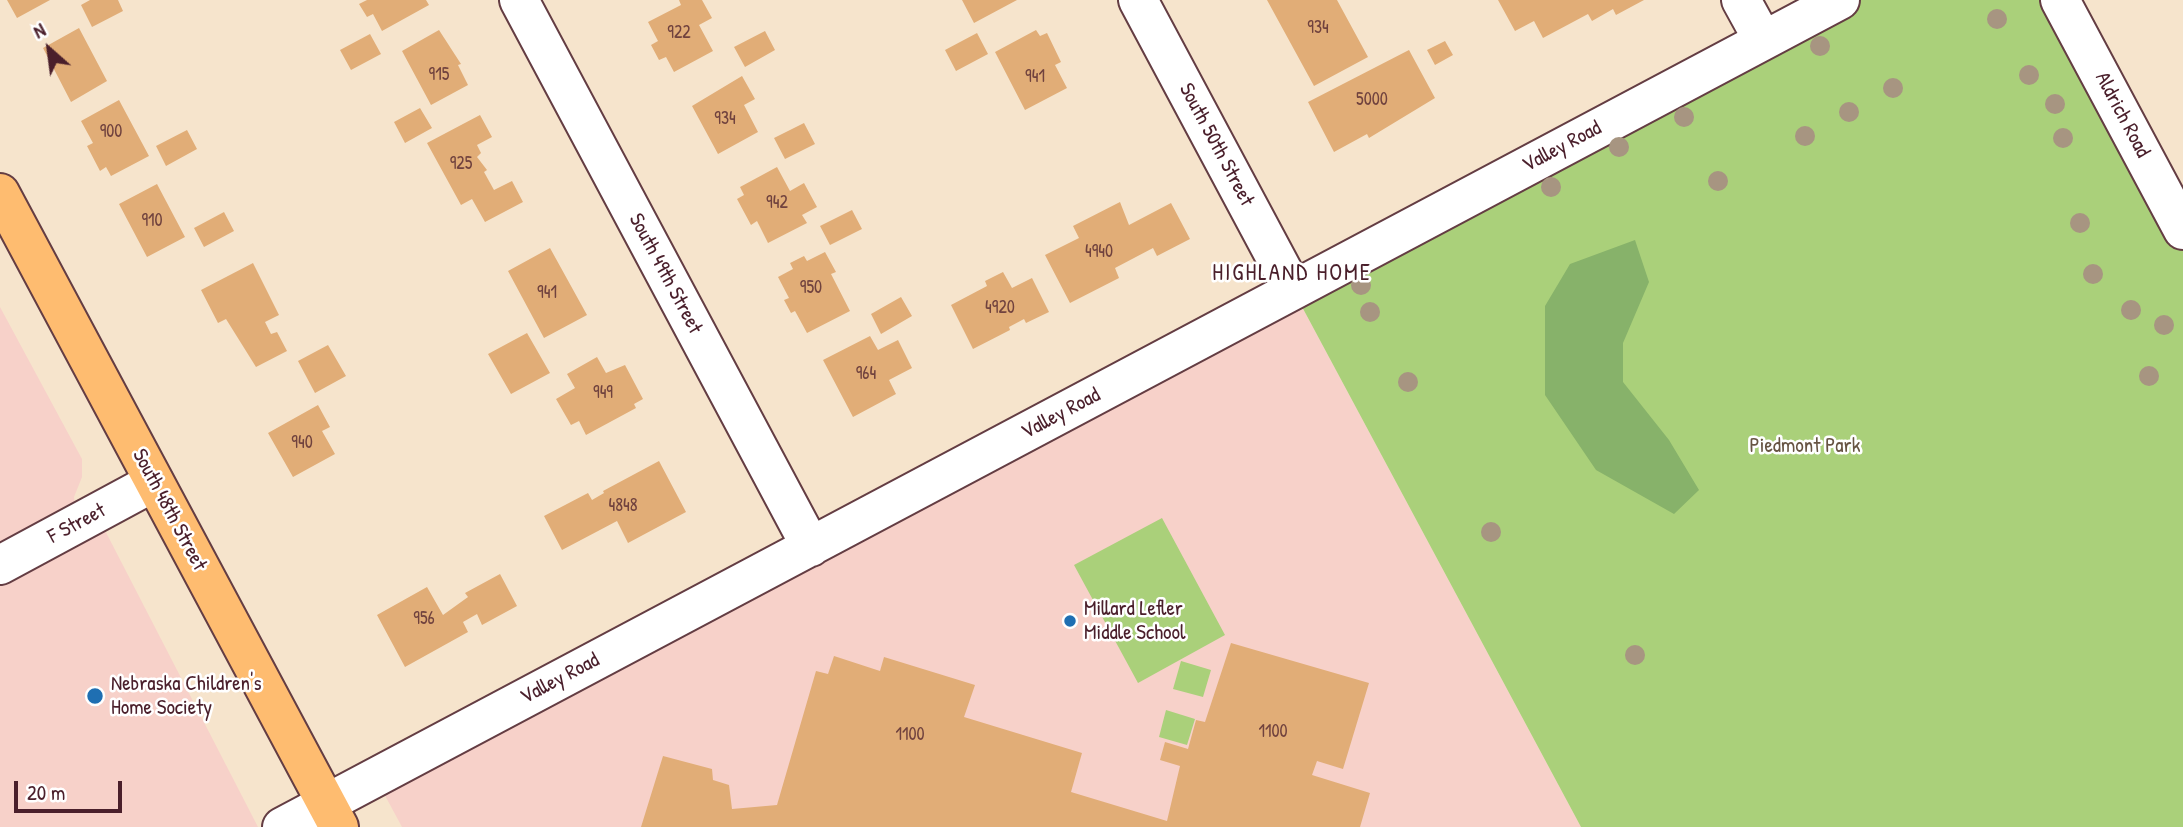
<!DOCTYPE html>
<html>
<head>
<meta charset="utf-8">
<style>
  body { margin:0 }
  #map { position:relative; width:2183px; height:827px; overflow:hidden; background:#f6e4cc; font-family:"Patrick Hand",sans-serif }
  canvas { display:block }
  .north { position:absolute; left:14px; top:14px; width:70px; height:70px; -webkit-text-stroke:5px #fff; paint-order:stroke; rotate:332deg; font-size:19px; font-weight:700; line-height:28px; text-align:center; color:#4a1f2b }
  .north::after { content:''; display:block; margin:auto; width:24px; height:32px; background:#4a1f2b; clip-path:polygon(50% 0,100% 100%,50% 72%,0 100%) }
  .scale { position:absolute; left:14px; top:781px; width:108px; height:32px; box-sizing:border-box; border:4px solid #4a1f2b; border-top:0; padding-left:9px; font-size:21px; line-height:24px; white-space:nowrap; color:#4a1f2b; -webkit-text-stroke:5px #fff; paint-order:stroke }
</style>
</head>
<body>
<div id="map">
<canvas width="2183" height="827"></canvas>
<div class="north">N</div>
<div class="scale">20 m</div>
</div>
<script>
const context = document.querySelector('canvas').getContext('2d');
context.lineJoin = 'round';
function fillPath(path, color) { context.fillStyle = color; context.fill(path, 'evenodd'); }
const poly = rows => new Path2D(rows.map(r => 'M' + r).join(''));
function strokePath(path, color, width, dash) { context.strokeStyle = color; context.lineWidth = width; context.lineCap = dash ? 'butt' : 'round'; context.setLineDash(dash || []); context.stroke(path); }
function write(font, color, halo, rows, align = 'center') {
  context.font = font + ' "Patrick Hand",sans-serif'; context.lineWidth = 5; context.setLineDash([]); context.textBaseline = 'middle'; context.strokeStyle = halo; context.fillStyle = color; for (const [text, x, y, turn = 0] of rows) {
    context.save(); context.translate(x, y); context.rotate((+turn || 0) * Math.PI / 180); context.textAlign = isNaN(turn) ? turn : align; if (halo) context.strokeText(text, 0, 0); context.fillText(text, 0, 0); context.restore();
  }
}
const built = poly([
  [1293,290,1581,827,402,827,375,777],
  [0,307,82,459,82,477,74,497,77,523,96,513,258,827,0,827]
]);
const green = poly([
  [1840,0,2060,0,2183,230,2183,827,1581,827,1293,290],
  [1162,518,1225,635,1138,683,1074,565],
  [1181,661,1211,670,1203,697,1173,689],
  [1166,710,1195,719,1187,745,1159,737]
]);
const forest = poly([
  [1635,240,1649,282,1623,343,1623,382,1669,440,1699,490,1674,514,1596,470,1545,395,1545,306,1570,264]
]);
const building = poly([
  [7,0,50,0,17,18],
  [90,0,118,0,123,11,92,27,81,5],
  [367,0,426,0,429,5,382,31,373,14,367,17,359,4],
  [679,0,702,0,712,18,699,25,713,51,674,72,666,57,659,60,651,45,658,41,648,22,681,5],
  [962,0,1017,0,974,23],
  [1267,0,1337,0,1368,57,1314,86],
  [1498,0,1644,0,1616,15,1613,9,1592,21,1588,14,1543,38,1534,21,1515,31],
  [79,28,107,81,71,102,43,48],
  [439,30,461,64,458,65,468,85,431,105,402,51],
  [1036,30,1040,36,1047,33,1061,62,1055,65,1067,88,1025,110,995,52],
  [765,31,775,50,745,67,734,47],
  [977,33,988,54,956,71,945,50],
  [370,34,381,54,351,70,340,50],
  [1445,41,1453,55,1435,65,1427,50],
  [1409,50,1435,98,1369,138,1367,134,1334,152,1308,102],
  [742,76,755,99,744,105,758,132,718,154,692,106],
  [119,100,149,156,111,176,106,167,100,171,87,146,93,143,81,121],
  [420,108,432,128,405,143,394,122],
  [480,115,492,137,477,145,481,153,477,157,487,170,484,172,494,190,512,181,523,202,485,222,472,199,461,205,427,143],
  [804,123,815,144,785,159,774,138],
  [187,130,197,149,166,166,156,146],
  [777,167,790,191,804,183,817,207,802,215,807,223,768,243,757,221,751,225,737,199,744,195,740,187],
  [157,184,185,237,147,257,119,204],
  [1120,202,1129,225,1171,203,1190,239,1157,256,1153,248,1115,268,1119,278,1070,303,1045,255,1079,238,1073,226],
  [852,210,862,229,830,245,820,226],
  [224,212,234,231,204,247,194,228],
  [550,248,587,315,544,338,508,271],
  [825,252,836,272,831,274,850,311,807,333,795,311,791,313,784,300,789,298,778,277,793,269,790,263,804,256,807,261],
  [253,263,279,315,265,322,271,334,277,332,287,351,256,367,226,319,218,323,201,290],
  [1003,272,1012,288,1032,278,1049,312,1026,323,1024,319,1009,327,1010,330,973,349,951,305,987,286,985,281],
  [901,297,912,316,881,334,871,314],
  [527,333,550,373,511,394,488,354],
  [870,336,878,350,898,340,912,368,889,380,896,394,853,417,823,360],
  [328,345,346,376,315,393,298,361],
  [597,357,606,373,625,365,643,399,634,404,636,408,586,435,579,421,571,425,556,399,575,388,567,374],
  [318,405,330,427,322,431,335,454,293,477,268,433],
  [659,461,686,512,628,543,617,521,562,550,544,516,588,493,592,500,604,493,603,491],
  [500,574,517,606,482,625,477,614,463,622,468,632,405,667,377,615,427,587,443,615,468,597,465,593],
  [1231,643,1369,683,1343,769,1317,761,1312,775,1370,793,1360,827,641,827,663,756,712,769,713,780,729,785,732,809,777,805,816,671,828,674,834,656,880,671,884,657,975,685,964,717,1082,753,1071,792,1167,821,1180,766,1160,760,1165,742,1188,749,1196,720,1205,722]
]);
const minor = poly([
  [519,0,811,547],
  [1138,0,1293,290],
  [1741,0,1763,40],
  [2060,0,2183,230],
  [0,565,154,482],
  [282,827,1840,0]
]);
const major = poly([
  [0,193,339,827]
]);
const trees = [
  [1997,19],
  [1820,46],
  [2029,75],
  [1893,88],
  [2055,104],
  [1849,112],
  [1684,117],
  [1805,136],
  [2063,138],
  [1619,147],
  [1718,181],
  [1551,187],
  [2080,223],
  [2093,274],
  [1361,285],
  [2131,310],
  [1370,312],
  [2164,325],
  [2149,376],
  [1408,382],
  [1491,532],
  [1635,655]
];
const markers = [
  [1070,621,7,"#1f6fb2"],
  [95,696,9,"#1f6fb2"]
];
const numberNames = [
  ["934",1318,28],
  ["922",679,33],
  ["915",439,75],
  ["941",1035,77],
  ["5000",1372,100],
  ["934",725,119],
  ["900",111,132],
  ["925",461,164],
  ["942",777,203],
  ["910",152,221],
  ["4940",1099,252],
  ["950",811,288],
  ["941",547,293],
  ["4920",1000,308],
  ["964",866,374],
  ["949",603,393],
  ["940",302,443],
  ["4848",623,506],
  ["956",424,619],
  ["1100",1273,732],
  ["1100",910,735]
];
const streetNames = [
  ["Aldrich Road",2122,115,62],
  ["South 50th Street",1216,145,62],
  ["Valley Road",1562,147,-28],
  ["South 49th Street",665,274,62],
  ["Valley Road",1061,414,-28],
  ["South 48th Street",169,510,62],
  ["F Street",77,524,-28],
  ["Valley Road",560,679,-28]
];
const parkNames = [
  ["Piedmont Park",1805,446]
];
const poiNames = [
  ["Millard Lefler",1084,609],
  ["Middle School",1084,633],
  ["Nebraska Children's",111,684],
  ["Home Society",111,708]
];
const neighbourhoodNames = [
  ["HIGHLAND HOME",1292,274]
];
fillPath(built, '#f7d1c9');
fillPath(green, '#aad07a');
fillPath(forest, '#87b26a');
fillPath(building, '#e1ad77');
strokePath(minor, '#643d43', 42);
strokePath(major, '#643d43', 42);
strokePath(minor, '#fff', 38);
strokePath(major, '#febc70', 38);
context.fillStyle = '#a79581';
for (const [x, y] of trees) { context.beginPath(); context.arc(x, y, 10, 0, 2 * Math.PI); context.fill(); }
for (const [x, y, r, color] of markers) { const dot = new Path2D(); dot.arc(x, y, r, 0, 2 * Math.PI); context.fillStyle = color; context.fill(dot); strokePath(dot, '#fff', 2.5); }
write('18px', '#70423e', null, numberNames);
write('21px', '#4a1f2b', '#fff', streetNames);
write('21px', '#675443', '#fff', parkNames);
write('21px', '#4a1f2b', '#fff', poiNames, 'left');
context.letterSpacing = '2px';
write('23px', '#4a1f2b', '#fff', neighbourhoodNames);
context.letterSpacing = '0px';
</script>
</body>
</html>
